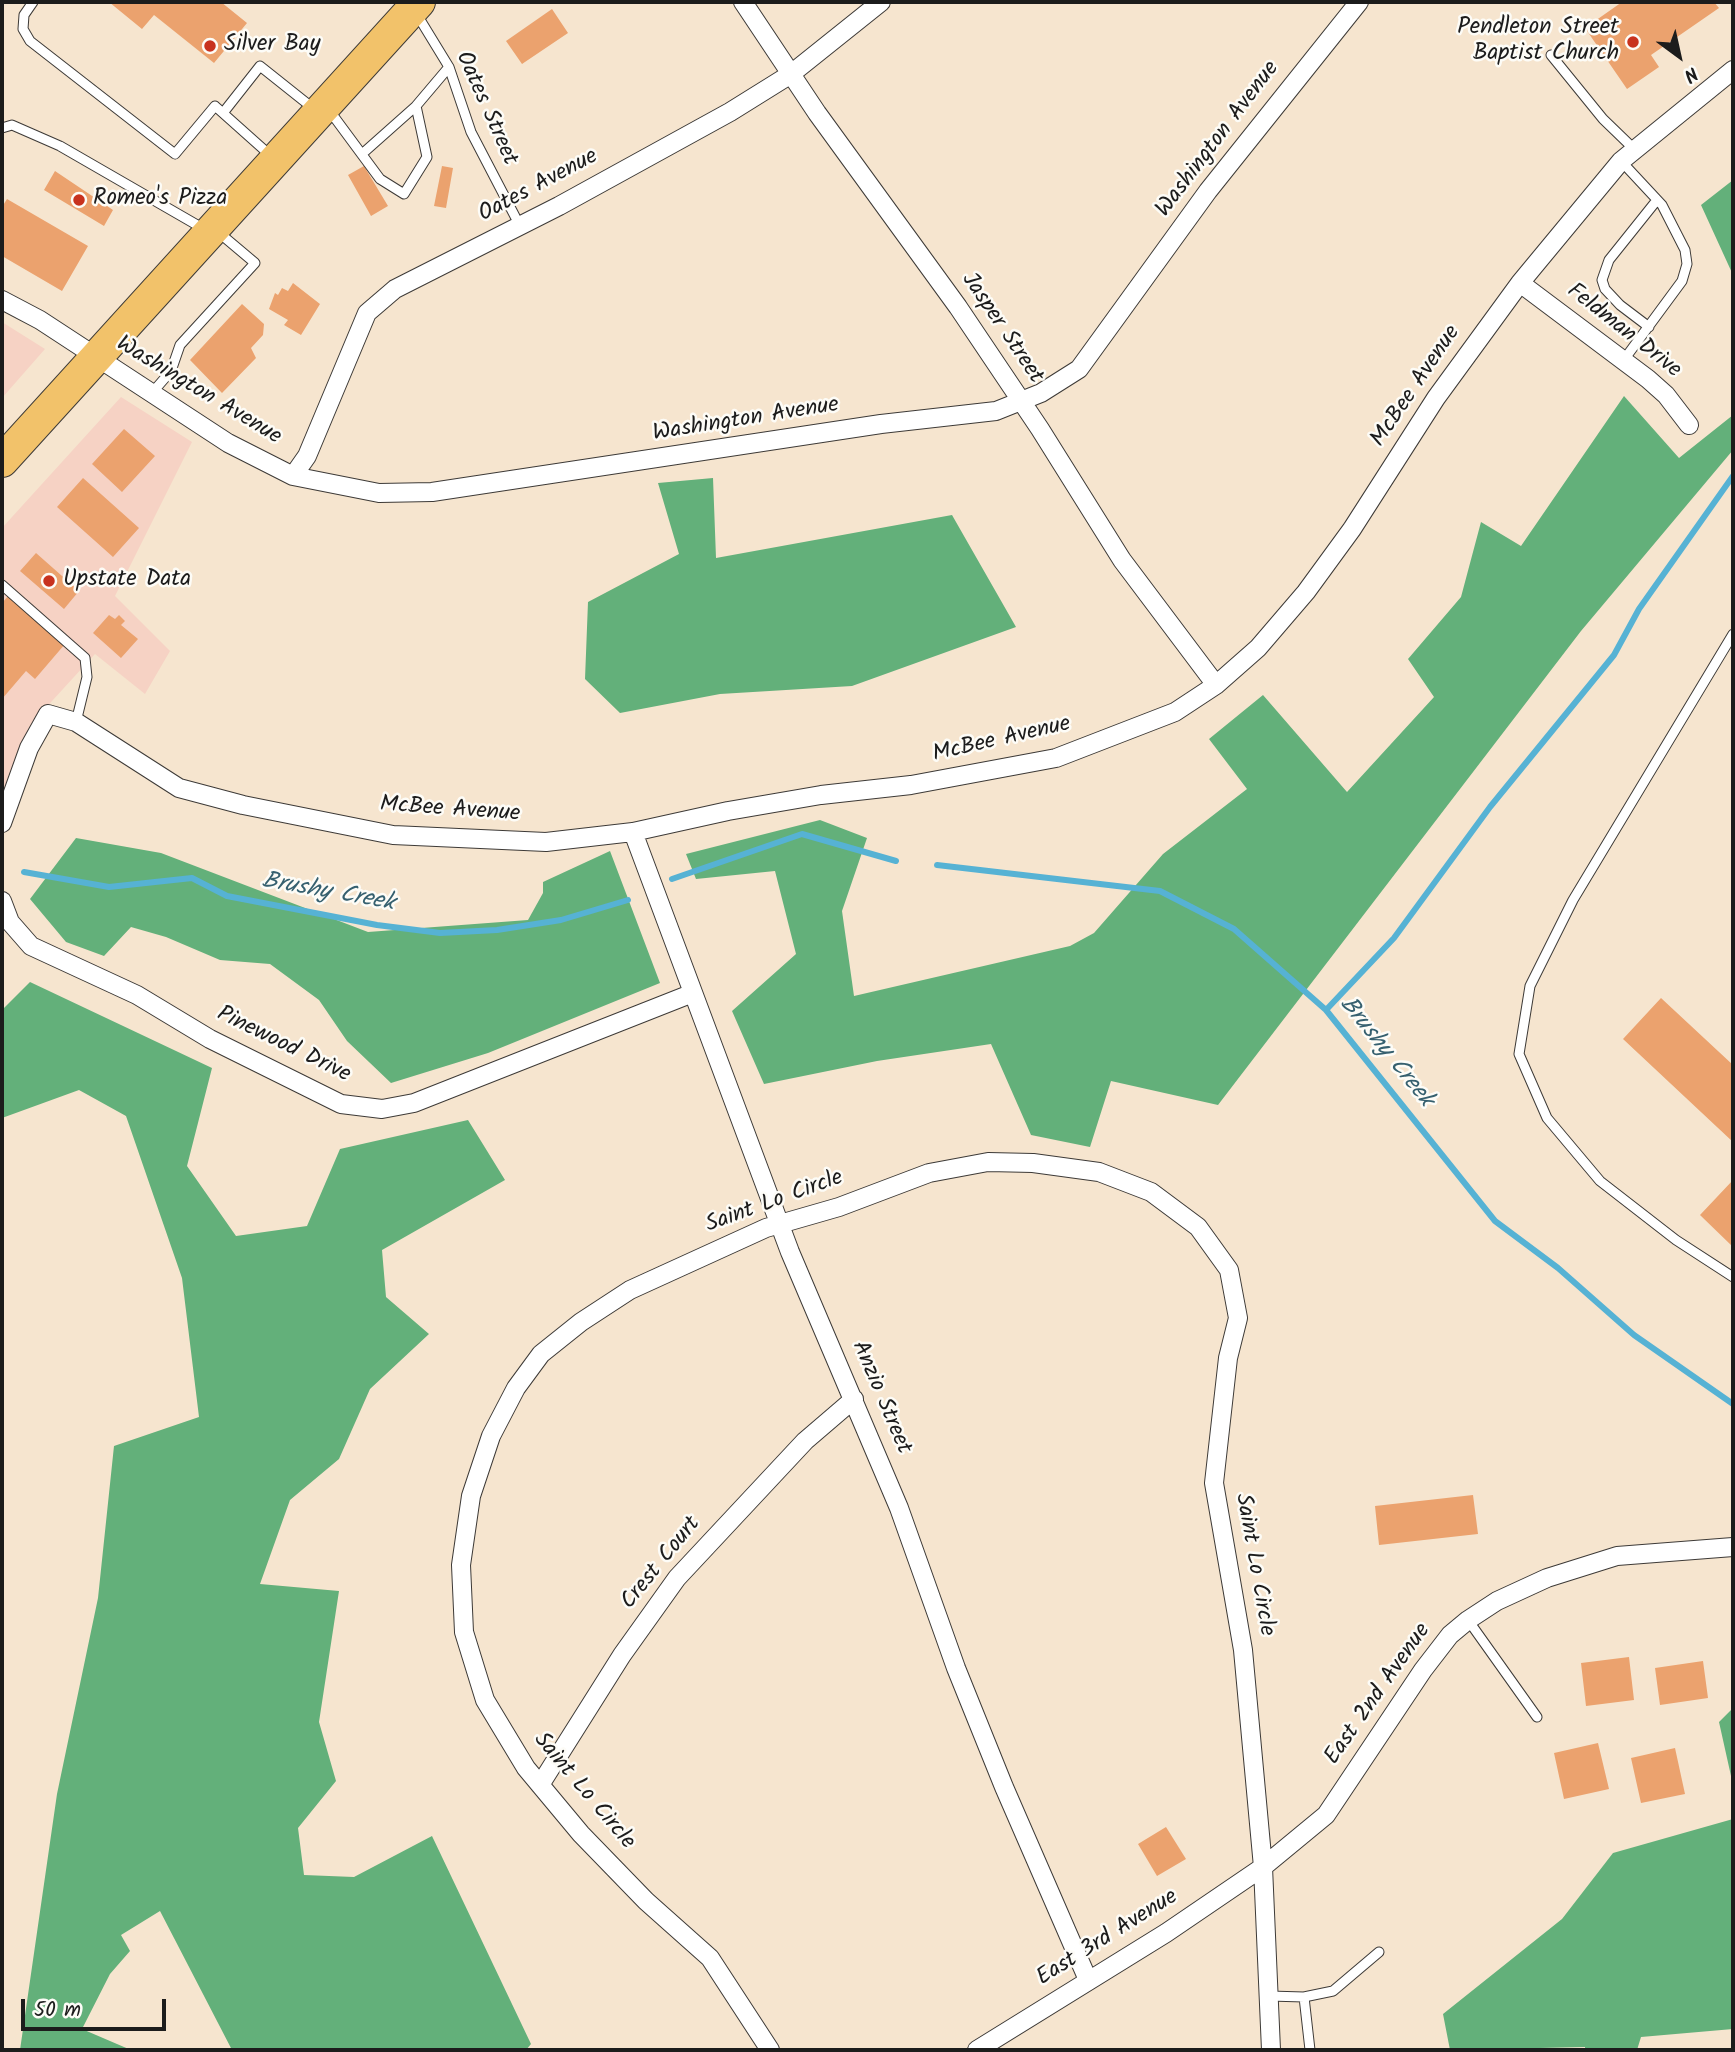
<!DOCTYPE html>
<html>
<head>
<meta charset="utf-8">
<style>
  body { margin:0 }
  #map { position:relative; width:1735px; height:2052px; overflow:hidden; background:#f6e5cf; font-family:Kalam,sans-serif }
  canvas { display:block }
  .frame { position:absolute; inset:0; border:4px solid #1c1c1c; pointer-events:none }
  .north { position:absolute; left:1644px; top:21px; width:70px; height:70px; -webkit-text-stroke:5px #fdfcf7; paint-order:stroke; rotate:147deg; font-size:19px; font-weight:700; line-height:28px; text-align:center; color:#1c1c1c }
  .north::after { content:''; display:block; margin:auto; width:24px; height:32px; background:#1c1c1c; clip-path:polygon(50% 0,100% 100%,50% 72%,0 100%) }
  .scale { position:absolute; left:21px; top:1999px; width:145px; height:32px; box-sizing:border-box; border:4px solid #1c1c1c; border-top:0; padding-left:9px; font-size:21px; line-height:24px; white-space:nowrap; color:#1c1c1c; -webkit-text-stroke:5px #fdfcf7; paint-order:stroke }
</style>
</head>
<body>
<div id="map">
<canvas width="1735" height="2052"></canvas>
<div class="frame"></div>
<div class="north">N</div>
<div class="scale">50 m</div>
</div>
<script>
const context = document.querySelector('canvas').getContext('2d');
context.lineJoin = 'round';
function fillPath(path, color) { context.fillStyle = color; context.fill(path, 'evenodd'); }
const poly = rows => new Path2D(rows.map(r => 'M' + r).join(''));
function strokePath(path, color, width, dash) { context.strokeStyle = color; context.lineWidth = width; context.lineCap = dash ? 'butt' : 'round'; context.setLineDash(dash || []); context.stroke(path); }
function write(font, color, halo, rows, align = 'center') {
  context.font = font + ' Kalam,sans-serif'; context.lineWidth = 5; context.setLineDash([]); context.textBaseline = 'middle'; context.strokeStyle = halo; context.fillStyle = color; for (const [text, x, y, turn = 0] of rows) {
    context.save(); context.translate(x, y); context.rotate((+turn || 0) * Math.PI / 180); context.textAlign = isNaN(turn) ? turn : align; if (halo) context.strokeText(text, 0, 0); context.fillText(text, 0, 0); context.restore();
  }
}
const built = poly([
  [2,322,45,349,2,398],
  [121,397,192,442,115,596,170,651,145,694,95,654,31,724,2,804,2,528]
]);
const forest = poly([
  [1733,180,1733,275,1701,205],
  [1624,396,1679,458,1733,415,1733,450,1581,631,1218,1105,1111,1081,1090,1147,1031,1135,991,1044,877,1061,764,1084,732,1011,796,954,775,871,696,879,686,854,820,820,867,838,842,911,854,996,1070,946,1094,933,1163,854,1247,789,1209,739,1263,695,1347,792,1434,697,1408,659,1461,597,1481,522,1521,546],
  [713,478,716,558,952,515,1016,627,852,686,720,694,620,713,585,679,588,602,679,554,658,483],
  [76,838,161,853,368,932,528,920,543,893,543,882,610,851,660,983,488,1053,391,1083,347,1041,319,1000,270,964,220,960,166,937,131,927,104,956,66,942,30,899],
  [30,982,212,1068,187,1166,236,1236,307,1226,340,1149,468,1120,505,1180,382,1250,386,1297,429,1334,370,1389,339,1459,290,1500,260,1584,339,1591,319,1722,336,1781,298,1828,304,1875,354,1877,432,1836,531,2044,526,2050,232,2050,160,1911,121,1935,130,1951,110,1974,82,2029,131,2050,20,2050,57,1794,98,1598,114,1446,199,1417,182,1278,126,1116,79,1090,2,1118,2,1010],
  [1733,1708,1733,1785,1719,1722],
  [1733,1819,1733,2029,1641,2037,1637,2050,1585,2050,1585,2047,1450,2050,1443,2014,1562,1919,1613,1853]
]);
const stream = poly([
  [937,865,1160,891,1234,929,1326,1010,1495,1221,1558,1268,1634,1335,1733,1404],
  [24,872,109,887,192,878,227,896,377,925,440,933,497,930,561,920,628,900],
  [672,879,802,834,896,861],
  [1326,1010,1394,938,1490,807,1614,655,1639,609,1733,476]
]);
const building = poly([
  [109,2,221,2,247,23,214,63,154,15,142,29],
  [1622,2,1714,2,1719,8,1651,55,1659,67,1627,89,1585,28],
  [552,9,568,33,522,64,506,41],
  [364,166,388,206,371,216,348,175],
  [442,166,453,168,446,208,434,206],
  [55,171,113,210,104,226,44,190],
  [7,199,88,246,62,291,2,256,2,207],
  [293,283,320,304,301,335,284,325,288,320,269,309,275,293,278,295,282,288,288,291],
  [242,304,264,324,263,335,251,348,256,358,222,393,190,360],
  [124,429,155,456,122,492,92,464],
  [83,478,139,528,113,557,57,507],
  [36,553,79,591,64,609,20,571],
  [9,595,65,644,35,679,26,671,2,699,2,603],
  [109,615,115,619,119,615,125,621,121,625,138,639,121,658,93,633],
  [1661,998,1733,1065,1733,1142,1623,1039],
  [1733,1180,1733,1247,1700,1215],
  [1473,1495,1478,1534,1379,1545,1375,1506],
  [1629,1657,1634,1700,1586,1706,1581,1663],
  [1703,1661,1708,1698,1660,1705,1655,1668],
  [1598,1743,1609,1789,1564,1799,1554,1753],
  [1675,1748,1685,1794,1641,1803,1631,1758],
  [1166,1827,1186,1859,1157,1876,1138,1844]
]);
const lane = poly([
  [33,2,24,15,23,29,30,41,175,154,215,106,271,156],
  [416,13,449,67,471,132,520,226],
  [1551,55,1603,119,1634,149],
  [329,110,380,179,404,194,427,157,416,106,449,67],
  [223,113,260,66,314,109],
  [2,128,12,125,60,146,204,229],
  [362,154,416,106],
  [1621,161,1662,205,1685,250,1687,264,1682,281,1623,361],
  [1649,327,1620,305,1605,289,1602,280,1609,260,1657,200],
  [151,394,171,371,180,345,255,263,217,231],
  [2,585,85,658,87,677,76,722],
  [1733,634,1573,900,1530,986,1519,1054,1547,1118,1600,1181,1676,1240,1733,1277],
  [1468,1620,1537,1717],
  [1269,1996,1304,1997,1333,1991,1379,1952],
  [1304,1997,1310,2050]
]);
const street = poly([
  [743,2,817,113,958,307,1040,429,1122,560,1216,685],
  [1520,283,1648,379,1666,395,1689,425],
  [2,300,40,320,228,443,293,476,379,493,432,492,881,424,996,411,1041,393,1079,369,1208,191,1359,2],
  [293,476,307,456,367,313,395,289,559,206,730,112,791,74,881,2],
  [2,823,29,748,48,714,76,722,179,788,243,805,393,835,546,842,633,832,728,811,821,795,911,785,1056,758,1175,712,1216,685,1258,648,1306,592,1352,529,1436,398,1520,283,1621,161,1733,70],
  [633,832,790,1252,899,1508,956,1668,1004,1787,1088,1980],
  [2,901,10,922,31,946,137,995,210,1039,341,1104,382,1109,414,1103,693,993],
  [540,1785,622,1655,677,1578,805,1441,854,1399],
  [770,2050,710,1958,646,1901,581,1834,526,1768,485,1700,464,1632,461,1565,471,1496,491,1436,516,1388,541,1354,581,1322,630,1290,766,1228,839,1207,929,1173,988,1162,1033,1163,1099,1172,1151,1192,1198,1227,1229,1270,1238,1318,1228,1358,1214,1483,1243,1650,1263,1867,1271,2050],
  [977,2050,1166,1933,1263,1867,1326,1815,1423,1670,1450,1635,1468,1620,1497,1601,1547,1578,1617,1556,1733,1547]
]);
const highway = poly([
  [2,461,419,2]
]);
const markers = [
  [1633,42,7,"#c8321e"],
  [210,46,7,"#c8321e"],
  [79,200,7,"#c8321e"],
  [49,581,7,"#c8321e"]
];
const poiNames = [
  ["Pendleton Street",1619,29,"right"],
  ["Baptist Church",1619,55,"right"],
  ["Silver Bay",224,46],
  ["Romeo's Pizza",93,200],
  ["Upstate Data",63,581]
];
const streetNames = [
  ["Oates Street",485,109,66],
  ["Washington Avenue",1219,140,-53],
  ["Oates Avenue",539,187,-28],
  ["Jasper Street",1001,329,56],
  ["Feldman Drive",1623,332,38],
  ["McBee Avenue",1417,387,-56],
  ["Washington Avenue",198,392,31],
  ["Washington Avenue",746,421,-9],
  ["McBee Avenue",1002,741,-13],
  ["McBee Avenue",450,811,4],
  ["Pinewood Drive",283,1046,26],
  ["Saint Lo Circle",775,1203,-20],
  ["Anzio Street",880,1398,67],
  ["Crest Court",662,1564,-51],
  ["Saint Lo Circle",1253,1565,80],
  ["East 2nd Avenue",1379,1695,-55],
  ["Saint Lo Circle",583,1792,50],
  ["East 3rd Avenue",1108,1939,-32]
];
const waterNames = [
  ["Brushy Creek",328,894,10],
  ["Brushy Creek",1385,1053,51]
];
fillPath(built, '#f6d2c4');
fillPath(forest, '#63b07a');
strokePath(stream, '#56b2d4', 6);
fillPath(building, '#eba26e');
strokePath(lane, '#3d3a37', 11);
strokePath(street, '#3d3a37', 20);
strokePath(highway, '#3d3a37', 34);
strokePath(lane, '#fff', 9);
strokePath(street, '#fff', 18);
strokePath(highway, '#f2c26a', 32);
for (const [x, y, r, color] of markers) { const dot = new Path2D(); dot.arc(x, y, r, 0, 2 * Math.PI); context.fillStyle = color; context.fill(dot); strokePath(dot, '#fdfcf7', 2.5); }
write('23px', '#1c1c1c', '#fdfcf7', poiNames, 'left');
write('23px', '#1c1c1c', '#fdfcf7', streetNames);
write('italic 24px', '#36606f', '#fdfcf7', waterNames);
</script>
</body>
</html>
